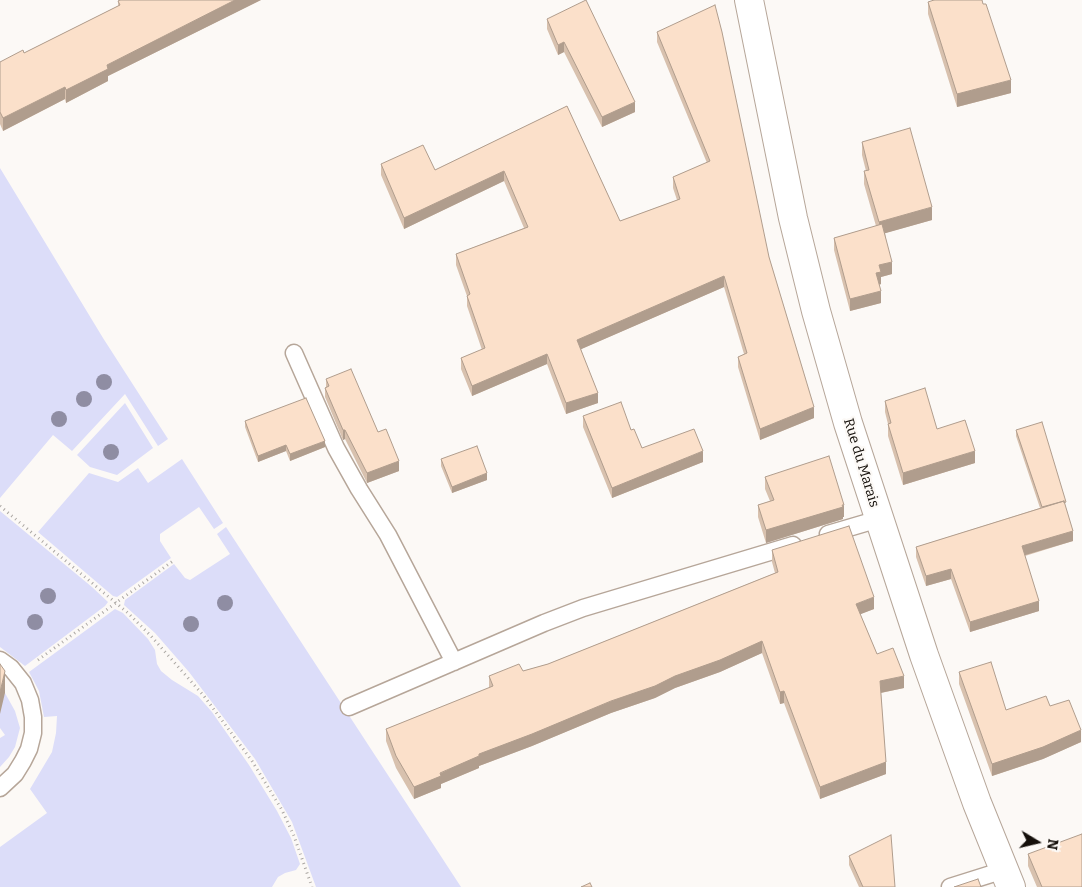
<!DOCTYPE html>
<html>
<head>
<meta charset="utf-8">
<style>
  body { margin:0 }
  #map { position:relative; width:1082px; height:887px; overflow:hidden; background:#fcf9f6; font-family:Bitter,serif }
  canvas { display:block }
  .north { position:absolute; left:1012px; top:817px; width:50px; height:50px; -webkit-text-stroke:4px #fcf9f6; paint-order:stroke; rotate:99deg; font-size:14px; font-weight:700; line-height:20px; text-align:center; color:#15100b }
  .north::after { content:''; display:block; margin:auto; width:18px; height:22px; background:#15100b; clip-path:polygon(50% 0,100% 100%,50% 72%,0 100%) }
</style>
</head>
<body>
<div id="map">
<canvas width="1082" height="887"></canvas>
<div class="north">N</div>
</div>
<script>
const context = document.querySelector('canvas').getContext('2d');
context.lineJoin = 'round';
function fillPath(path, color) { context.fillStyle = color; context.fill(path, 'evenodd'); }
const poly = rows => new Path2D(rows.map(r => 'M' + r).join(''));
function strokePath(path, color, width, dash) { context.strokeStyle = color; context.lineWidth = width; context.lineCap = dash ? 'butt' : 'round'; context.setLineDash(dash || []); context.stroke(path); }
function write(font, color, halo, rows, align = 'center') {
  context.font = font + ' Bitter,serif'; context.lineWidth = 4.5; context.setLineDash([]); context.textBaseline = 'middle'; context.strokeStyle = halo; context.fillStyle = color; for (const [text, x, y, turn = 0] of rows) {
    context.save(); context.translate(x, y); context.rotate((+turn || 0) * Math.PI / 180); context.textAlign = isNaN(turn) ? turn : align; if (halo) context.strokeText(text, 0, 0); context.fillText(text, 0, 0); context.restore();
  }
}
const green = poly([
  [0,168,103,338,168,439,158,446,125,394,72,451,53,435,0,498],
  [125,403,153,448,117,475,90,467,77,455],
  [182,459,223,523,214,529,199,507,160,534,160,541,171,558,117,597,113,596,38,532,89,473,118,482,138,468,148,483],
  [0,511,92,587,108,602,105,606,25,666,0,647],
  [226,527,461,887,316,887,292,822,255,759,189,672,155,633,124,605,125,600,174,564,185,578,190,580,230,554,217,534],
  [115,609,123,613,148,639,155,650,157,664,161,671,172,680,198,696,212,712,249,765,277,811,291,838,300,864,296,870,285,873,278,877,272,887,0,887,0,847,47,813,30,789,52,752,56,733,57,716,44,717,39,691,29,672],
  [5,693,15,711,20,728,15,747,9,757,0,767,0,738,5,735,0,728,0,709]
]);
const path = poly([
  [0,506,128,613,151,636,204,696,252,761,282,810,294,836,312,887],
  [38,660,173,561]
]);
const lane = poly([
  [294,353,336,448,359,489,388,535,454,662],
  [828,534,879,519],
  [0,660,11,668,23,683,30,700,33,717,33,733,29,749,23,761,15,774,0,788],
  [349,707,544,623,583,608,793,545],
  [950,887,1004,870]
]);
const street = poly([
  [749,0,793,218,816,311,848,423,924,655,977,803,1011,887]
]);
const trees = [
  [104,382],
  [84,399],
  [59,419],
  [111,452],
  [48,596],
  [225,603],
  [35,622],
  [191,624]
];
const wall = poly([
  [120,0,261,0,108,76,108,81,66,103,65,99,3,131,0,124,0,62,24,53,118,6,118,1],
  [928,2,1011,93,957,107,928,14],
  [547,19,635,112,602,127,564,52,558,55,547,29],
  [657,32,769,257,814,418,760,440,738,367,738,357,744,354,724,287,581,349,598,403,566,414,547,364,472,396,461,369,461,358,482,350,467,306,467,296,456,265,456,254,524,228,504,181,404,229,381,175,381,164,435,170,567,106,620,221,677,200,673,188,673,177,707,163,657,42],
  [862,142,932,220,885,233,892,274,881,277,881,284,879,285,881,303,850,311,834,250,834,238,876,226,864,184,864,171,866,171,862,155],
  [326,379,378,432,399,471,367,483,345,439,343,440,325,397,325,388,326,387],
  [885,401,937,429,975,463,903,485,888,436,888,424,885,412],
  [583,416,631,430,642,448,703,462,612,498,583,427],
  [245,421,325,447,290,461,286,451,258,462,245,427],
  [1016,430,1066,508,1073,541,1025,556,1039,611,970,632,951,579,926,586,916,557,916,547,1040,508,1016,436],
  [441,459,487,480,452,493,441,466],
  [765,477,844,517,843,517,843,519,766,543,758,517,758,505,770,501,765,489],
  [772,550,874,609,860,614,877,654,904,688,881,693,886,774,820,799,784,703,780,704,762,653,720,672,675,688,655,698,611,713,532,746,479,766,479,768,441,784,441,788,414,799,396,768,386,741,386,729,489,688,489,676,523,671,548,664,775,573,772,562],
  [959,672,1006,710,1050,706,1081,742,1043,759,992,776,959,684],
  [1028,854,1082,887,1037,887,1028,866],
  [849,856,895,887,859,887,849,865]
]);
const shadedWall = poly([
  [235,0,261,0,108,76,108,81,66,103,66,90,107,65],
  [564,42,564,52,558,55,558,45],
  [1011,80,1011,93,957,107,957,94],
  [65,87,65,99,3,131,3,118],
  [635,102,635,112,602,127,602,117],
  [504,171,504,181,404,229,404,218],
  [932,207,932,220,879,235,879,222],
  [892,262,892,274,881,277,881,284,876,286,876,273,879,265],
  [724,276,724,287,577,351,577,340],
  [881,291,881,303,850,311,850,299],
  [547,354,547,364,472,396,472,386],
  [598,393,598,403,566,414,566,403],
  [814,407,814,418,760,440,760,429],
  [343,430,345,430,345,439,343,440],
  [325,441,325,447,290,461,290,454],
  [286,445,286,451,258,462,258,456],
  [703,451,703,462,612,498,612,488],
  [975,451,975,463,903,485,903,473],
  [399,461,399,471,367,483,367,473],
  [487,473,487,480,452,493,452,487],
  [844,505,844,517,843,517,843,519,766,543,766,530],
  [1073,531,1073,541,1022,556,1022,546],
  [951,569,951,579,926,586,926,576],
  [874,597,874,609,856,616,856,604],
  [1039,601,1039,611,970,632,970,622],
  [762,641,762,653,720,672,675,688,655,698,611,713,532,746,479,766,479,768,441,784,441,788,414,799,414,787,479,754],
  [5,671,5,693,0,714,0,692],
  [904,676,904,688,880,693,880,681],
  [784,691,784,703,780,704,780,692],
  [1081,730,1081,742,1043,759,992,776,992,764],
  [886,762,886,774,820,799,820,787]
]);
const building = poly([
  [120,0,235,0,107,65,108,69,66,90,65,87,3,118,0,112,0,62,23,50,24,53,120,5,118,1,120,0],
  [586,0,635,102,602,117,564,42,558,45,547,19,586,0],
  [934,0,982,0,983,4,986,4,1011,80,957,94,928,2,934,0],
  [715,5,722,32,769,257,814,407,760,429,738,357,747,353,724,276,577,340,598,393,566,403,547,354,472,386,461,358,485,348,467,296,470,294,456,254,528,227,504,171,404,218,381,164,423,145,435,170,567,106,620,221,680,199,673,177,710,161,657,32,715,5],
  [910,128,932,207,879,222,864,171,869,170,862,142,910,128],
  [882,224,892,262,879,265,881,272,876,273,881,291,850,299,834,238,882,224],
  [351,369,378,432,386,429,399,461,367,473,345,430,343,430,325,388,329,386,326,379,351,369],
  [925,388,937,429,965,420,975,451,903,473,888,424,891,423,885,401,925,388],
  [306,398,325,441,290,454,286,445,258,456,245,421,306,398],
  [621,402,631,430,634,429,642,448,694,429,703,451,612,488,583,416,621,402],
  [1042,422,1066,502,1064,503,1064,501,1042,507,1016,430,1042,422],
  [477,446,487,473,452,487,441,459,477,446],
  [829,456,844,505,842,505,843,507,766,530,758,505,774,500,765,477,829,456],
  [1064,501,1073,531,1022,546,1039,601,970,622,951,569,926,576,916,547,1064,501],
  [849,526,874,597,856,604,877,654,893,648,904,676,880,681,886,762,820,787,784,691,780,692,762,641,720,660,675,676,655,686,611,701,532,734,479,754,479,756,440,773,441,776,414,787,396,756,386,729,493,686,489,676,519,664,523,671,548,664,778,572,772,550,849,526],
  [991,662,1006,710,1046,696,1050,706,1069,700,1081,730,1043,747,992,764,959,672,991,662],
  [0,664,5,671,0,692,0,664],
  [1082,834,1082,887,1042,887,1028,854,1082,834],
  [891,835,895,887,863,887,849,856,891,835],
  [978,879,981,887,954,887,978,879],
  [590,883,592,887,581,887,590,883]
]);
const streetNames = [
  ["Rue du Marais",861,463,73]
];
fillPath(green, '#dcddf9');
strokePath(lane, '#b6a699', 19);
strokePath(street, '#b6a699', 30);
strokePath(path, '#aba7a3', 3, [1, 4]);
strokePath(lane, '#fff', 16);
strokePath(street, '#fff', 28);
context.fillStyle = '#8f8da3';
for (const [x, y] of trees) { context.beginPath(); context.arc(x, y, 8, 0, 2 * Math.PI); context.fill(); }
fillPath(wall, '#d8c1ae');
fillPath(shadedWall, '#b09d8d');
fillPath(building, '#fbe0ca');
strokePath(building, '#b09d8d', 1);
write('14px', '#15100b', '#fcf9f6', streetNames);
</script>
</body>
</html>
